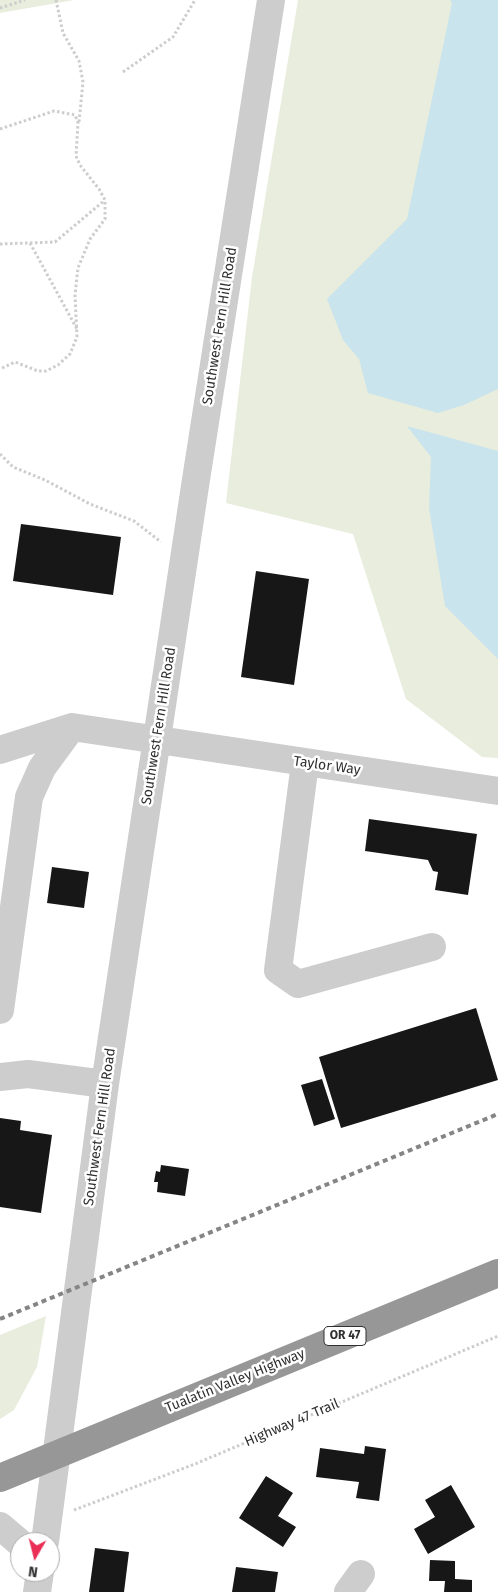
<!DOCTYPE html>
<html>
<head>
<meta charset="utf-8">
<style>
  body { margin:0 }
  #map { position:relative; width:498px; height:1592px; overflow:hidden; background:#fff; font-family:"Fira Sans",sans-serif }
  canvas { display:block }
  .north { position:absolute; left:10px; top:1532px; width:50px; height:50px; box-sizing:border-box; background:#fff; border:1px solid #acacac; border-radius:50%; rotate:188deg; font-size:14px; font-weight:700; line-height:20px; text-align:center; color:#303030 }
  .north::after { content:''; display:block; margin:auto; width:18px; height:22px; background:#ea2e55; clip-path:polygon(50% 0,100% 100%,50% 72%,0 100%) }
</style>
</head>
<body>
<div id="map">
<canvas width="498" height="1592"></canvas>
<div class="north">N</div>
</div>
<script>
const context = document.querySelector('canvas').getContext('2d');
context.lineJoin = 'round';
function fillPath(path, color) { context.fillStyle = color; context.fill(path, 'evenodd'); }
const poly = rows => new Path2D(rows.map(r => 'M' + r).join(''));
function strokePath(path, color, width, dash) { context.strokeStyle = color; context.lineWidth = width; context.lineCap = dash ? 'butt' : 'round'; context.setLineDash(dash || []); context.stroke(path); }
function write(font, color, halo, rows, align = 'center') {
  context.font = font + ' "Fira Sans",sans-serif'; context.lineWidth = 5; context.setLineDash([]); context.textBaseline = 'middle'; context.strokeStyle = halo; context.fillStyle = color; for (const [text, x, y, turn = 0] of rows) {
    context.save(); context.translate(x, y); context.rotate((+turn || 0) * Math.PI / 180); context.textAlign = isNaN(turn) ? turn : align; if (halo) context.strokeText(text, 0, 0); context.fillText(text, 0, 0); context.restore();
  }
}
const green = poly([
  [0,0,74,0,0,13],
  [298,0,498,0,498,758,482,757,406,699,353,534,226,503,252,277],
  [46,1316,37,1367,14,1410,0,1419,0,1335]
]);
const water = poly([
  [450,0,498,0,498,389,464,405,438,413,368,393,359,359,343,340,327,299,407,219,452,3],
  [407,426,498,451,498,659,445,606,429,508,431,457]
]);
const building = poly([
  [21,524,121,537,113,595,13,581],
  [256,571,309,579,294,685,241,677],
  [369,819,477,834,468,895,435,890,438,872,433,871,428,860,365,851],
  [52,867,89,872,84,908,47,903],
  [476,1008,498,1080,341,1128,319,1057],
  [322,1079,335,1119,314,1126,301,1085],
  [0,1118,21,1121,20,1130,52,1135,41,1213,0,1207],
  [161,1165,189,1169,185,1196,157,1192,158,1182,154,1182,156,1171,160,1172],
  [365,1446,386,1449,379,1501,356,1498,359,1482,316,1477,320,1448,364,1454],
  [266,1476,293,1493,278,1516,296,1527,283,1547,239,1518],
  [451,1485,475,1527,428,1554,414,1529,435,1517,425,1500],
  [95,1548,129,1552,124,1592,89,1592],
  [430,1560,455,1561,455,1579,472,1580,472,1592,444,1592,445,1581,429,1581],
  [236,1567,278,1572,275,1592,232,1592]
]);
const path = poly([
  [56,0,63,33,79,61,83,82,79,122],
  [0,8,25,0],
  [123,72,173,37,195,0],
  [0,129,54,111,75,115,78,123,76,156,80,165,99,189,105,200,105,219,90,239,78,268,75,295,77,337,70,354,58,365,46,371,38,371,15,362,0,369],
  [30,243,77,329],
  [0,244,55,242,105,200],
  [0,454,13,467,45,480,90,504,134,521,161,542],
  [74,1510,195,1464,498,1336]
]);
const minor = poly([
  [0,750,72,727,498,791],
  [305,763,278,970,298,984,432,947],
  [0,1010,29,797,42,768,72,727],
  [0,1077,28,1074,105,1084],
  [0,1526,20,1543],
  [45,1542,105,1084,195,486,271,0],
  [37,1592,40,1572],
  [348,1592,361,1574]
]);
const highway = poly([
  [0,1478,498,1273]
]);
const rail = poly([
  [0,1319,498,1114]
]);
const shields = [
  [345,1336,42]
];
const shieldNames = [
  ["OR 47",345,1336]
];
const streetNames = [
  ["Southwest Fern Hill Road",220,326,-81],
  ["Southwest Fern Hill Road",159,726,-81],
  ["Taylor Way",327,766,8],
  ["Southwest Fern Hill Road",100,1127,-82],
  ["Tualatin Valley Highway",235,1381,-22],
  ["Highway 47 Trail",292,1423,-23]
];
fillPath(green, '#e8eddd');
fillPath(water, '#c9e4ed');
fillPath(building, '#171717');
strokePath(path, '#cdcdcd', 3, [2.5, 2.5]);
strokePath(minor, '#cdcdcd', 28);
strokePath(highway, '#979797', 28);
strokePath(rail, '#858585', 4, [5, 4]);
for (const [x, y, w] of shields) { const box = new Path2D(); box.roundRect(x - w / 2, y - 9.5, w, 19, 4); context.fillStyle = '#fff'; context.fill(box); strokePath(box, '#303030', 1); }
write('bold 12px', '#303030', null, shieldNames);
write('14px', '#303030', '#fff', streetNames);
</script>
</body>
</html>
